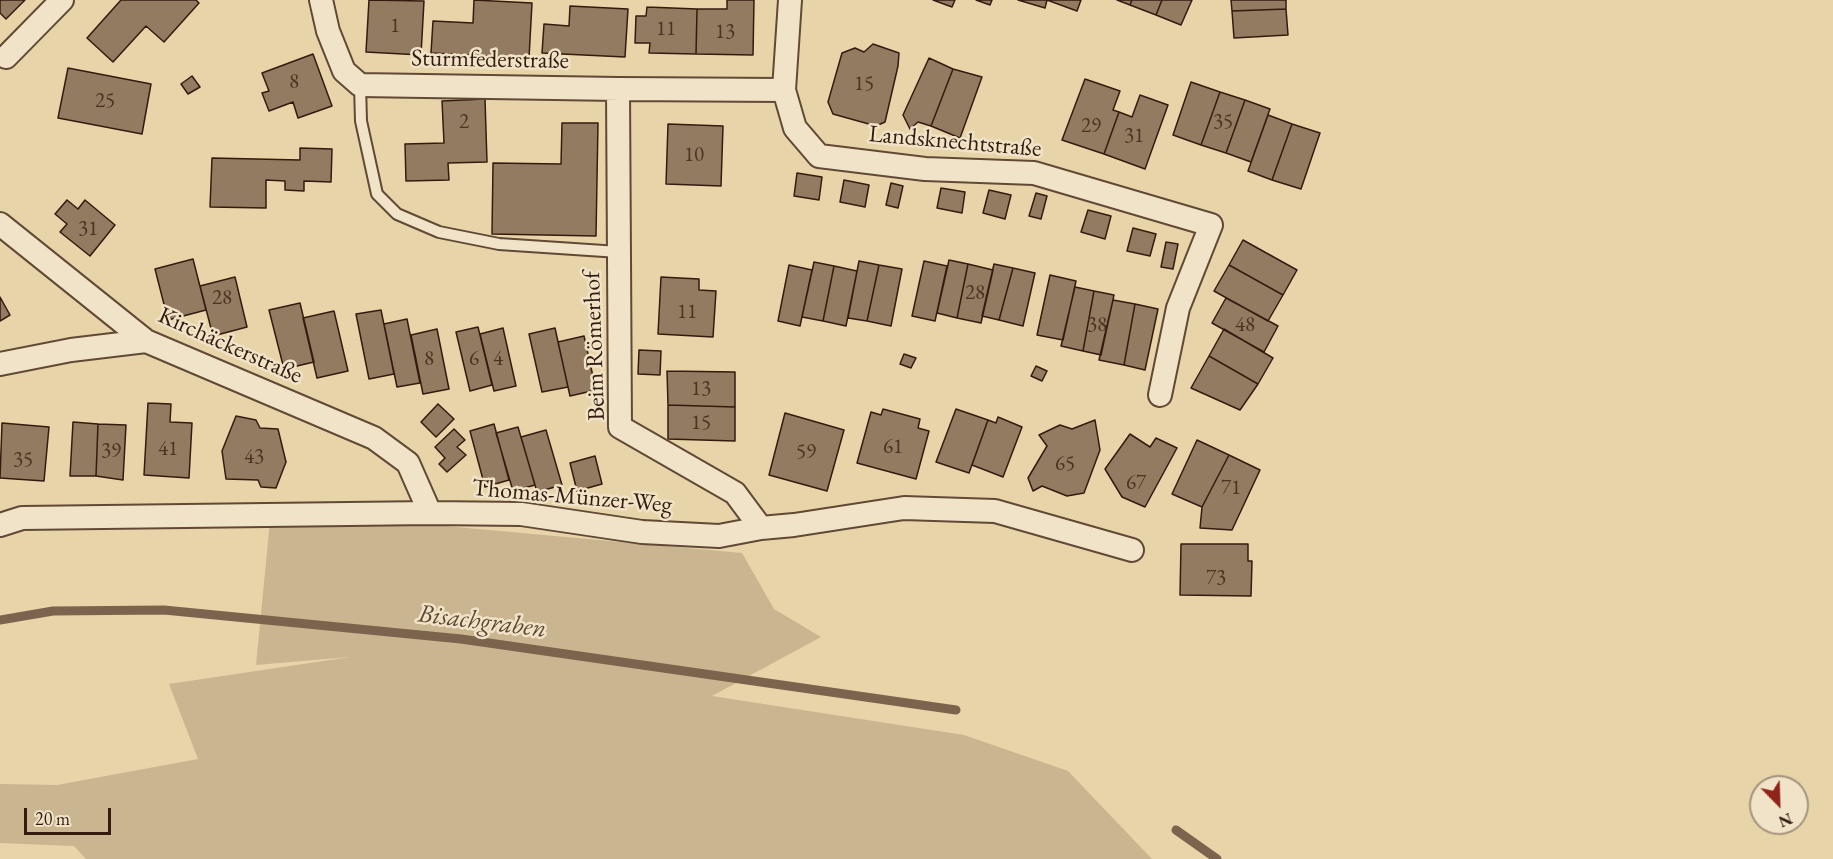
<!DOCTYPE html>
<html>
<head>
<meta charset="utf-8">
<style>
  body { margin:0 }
  #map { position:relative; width:1833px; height:859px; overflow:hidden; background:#e8d4a9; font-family:"EB Garamond",serif }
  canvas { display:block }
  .north { position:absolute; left:1749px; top:775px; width:60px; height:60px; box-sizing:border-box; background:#f0e3c7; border:2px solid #a5937e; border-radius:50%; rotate:157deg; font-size:16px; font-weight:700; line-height:24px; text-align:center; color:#341b10 }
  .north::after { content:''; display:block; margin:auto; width:21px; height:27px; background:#8f2418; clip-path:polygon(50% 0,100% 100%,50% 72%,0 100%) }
  .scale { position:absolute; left:24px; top:808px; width:87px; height:27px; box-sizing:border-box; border:3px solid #341b10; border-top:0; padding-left:8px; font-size:18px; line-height:21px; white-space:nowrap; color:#341b10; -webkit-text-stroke:4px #f0e3c7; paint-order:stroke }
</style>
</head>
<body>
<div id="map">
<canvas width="1833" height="859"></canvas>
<div class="north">N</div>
<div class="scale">20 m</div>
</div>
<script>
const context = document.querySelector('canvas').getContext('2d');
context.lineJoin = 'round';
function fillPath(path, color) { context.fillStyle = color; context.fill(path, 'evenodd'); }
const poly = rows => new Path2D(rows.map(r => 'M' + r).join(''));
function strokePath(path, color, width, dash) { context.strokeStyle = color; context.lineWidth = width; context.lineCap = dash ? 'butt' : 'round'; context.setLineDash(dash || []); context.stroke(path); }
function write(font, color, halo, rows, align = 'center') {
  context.font = font + ' "EB Garamond",serif'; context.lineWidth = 5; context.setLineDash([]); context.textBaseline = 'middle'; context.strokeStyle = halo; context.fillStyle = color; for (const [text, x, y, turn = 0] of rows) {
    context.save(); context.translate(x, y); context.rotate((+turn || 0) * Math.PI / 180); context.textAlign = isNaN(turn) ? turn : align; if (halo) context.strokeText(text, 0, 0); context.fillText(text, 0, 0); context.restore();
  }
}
const green = poly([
  [270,521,445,526,742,553,774,609,821,637,712,696,964,735,1068,771,1152,859,86,859,74,846,0,843,0,784,57,785,198,759,169,684,350,657,256,665]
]);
const stream = poly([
  [0,620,53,611,164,610,461,639,956,710],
  [1176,830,1217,859]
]);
const building = poly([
  [0,0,25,0,6,19,0,13,0,0],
  [121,0,196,0,199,3,164,42,146,26,113,62,87,38,121,0],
  [369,0,424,1,421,55,366,52,369,0],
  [474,0,532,3,529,58,431,53,433,21,473,23,474,0],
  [727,0,754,0,753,55,696,54,697,9,727,9,727,0],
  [933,0,955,0,952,7,933,0],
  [976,0,992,0,990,5,976,0],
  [1018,0,1047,0,1045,8,1018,0],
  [1047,0,1081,0,1077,11,1047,0],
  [1117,0,1132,0,1130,5,1117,0],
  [1132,0,1162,0,1156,15,1130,5,1132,0],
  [1162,0,1192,0,1181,25,1156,15,1162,0],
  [1231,0,1286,0,1286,9,1232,11,1231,0],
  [570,6,628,9,625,57,542,53,544,24,569,26,570,6],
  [647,7,697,9,696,54,649,53,650,43,635,43,636,16,646,16,647,7],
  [1286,9,1288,35,1234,38,1232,11,1286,9],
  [873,44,899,53,898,66,885,122,876,126,833,114,828,102,842,53,855,48,864,52,873,44],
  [313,54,332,106,298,118,293,102,269,111,262,93,269,91,262,73,313,54],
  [929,58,953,69,931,126,918,122,910,129,903,115,929,58],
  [68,68,151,84,142,134,58,118,68,68],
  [953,69,982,77,960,138,931,126,953,69],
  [192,76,200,87,188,94,181,84,192,76],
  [1085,79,1120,91,1113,110,1119,112,1104,154,1062,140,1085,79],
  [1191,82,1220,92,1201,145,1173,135,1191,82],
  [1220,92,1245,100,1226,153,1201,145,1220,92],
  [1140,95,1168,105,1145,169,1104,154,1119,112,1132,117,1140,95],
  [485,99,487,162,448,163,449,180,406,181,405,144,444,143,442,101,485,99],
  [1245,100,1270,109,1251,162,1226,153,1245,100],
  [1268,115,1292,124,1272,180,1248,171,1268,115],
  [562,123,598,123,596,236,492,234,493,163,561,164,562,123],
  [668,124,723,126,721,186,666,184,668,124],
  [1292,124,1320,133,1301,189,1272,180,1292,124],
  [300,148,332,149,331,182,304,181,304,191,285,190,285,181,266,180,266,208,210,207,212,158,300,160,300,148],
  [797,173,822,177,819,200,794,196,797,173],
  [844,180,869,185,865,207,840,202,844,180],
  [891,183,903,186,898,208,886,205,891,183],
  [941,188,965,192,962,213,937,208,941,188],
  [989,190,1011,195,1005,219,983,213,989,190],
  [1036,193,1047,196,1041,219,1029,216,1036,193],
  [67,200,78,209,85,200,115,225,90,256,60,232,67,224,55,214,67,200],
  [1088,210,1111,216,1105,239,1081,232,1088,210],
  [1133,228,1156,234,1150,256,1127,251,1133,228],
  [1243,240,1297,270,1283,295,1229,265,1243,240],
  [1166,242,1178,244,1173,269,1161,267,1166,242],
  [193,259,206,310,168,320,155,269,193,259],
  [949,260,968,264,957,318,937,313,949,260],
  [859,261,879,265,867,321,848,318,859,261],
  [924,261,947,266,935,321,912,316,924,261],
  [814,262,834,266,823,321,802,317,814,262],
  [968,264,993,270,981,323,957,318,968,264],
  [994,264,1013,268,999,320,982,316,994,264],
  [789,265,812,270,800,326,778,321,789,265],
  [879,265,902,269,891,326,867,321,879,265],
  [1229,265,1283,295,1268,321,1214,291,1229,265],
  [834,266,857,271,846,326,823,321,834,266],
  [1013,268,1035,273,1023,326,999,320,1013,268],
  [1050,275,1076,281,1063,340,1037,335,1050,275],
  [235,277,247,327,213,336,200,286,235,277],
  [661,277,699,279,699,290,716,291,713,337,658,334,661,277],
  [1075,287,1094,291,1083,351,1061,346,1075,287],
  [1094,291,1114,295,1101,355,1083,351,1094,291],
  [0,297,10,315,0,321,0,297],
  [1226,298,1278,326,1264,352,1212,323,1226,298],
  [1113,300,1135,304,1124,365,1099,360,1113,300],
  [300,303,314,362,284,369,269,310,300,303],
  [1135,304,1158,309,1145,370,1124,365,1135,304],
  [381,310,394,374,369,379,356,314,381,310],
  [334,311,348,371,317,378,303,318,334,311],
  [407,319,420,383,397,387,384,324,407,319],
  [478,327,492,385,470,391,456,332,478,327],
  [503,328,516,386,494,391,480,334,503,328],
  [555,328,568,387,542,392,529,334,555,328],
  [437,329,449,389,423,394,411,335,437,329],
  [1224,329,1273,358,1258,384,1209,356,1224,329],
  [584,336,596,390,570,396,558,342,584,336],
  [639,350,661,351,660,375,638,374,639,350],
  [904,354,916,358,911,368,900,364,904,354],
  [1209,356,1258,384,1240,410,1191,388,1209,356],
  [1036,366,1047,371,1042,381,1031,376,1036,366],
  [667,371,735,372,735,407,668,405,667,371],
  [148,403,171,404,170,422,192,423,189,478,144,475,148,403],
  [438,404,454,419,436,437,421,422,438,404],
  [668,405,735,407,735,441,668,439,668,405],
  [883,409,920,419,918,428,929,431,916,479,857,463,871,412,881,415,883,409],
  [956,409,988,420,969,473,936,462,956,409],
  [785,413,844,430,827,491,769,475,785,413],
  [236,416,256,420,260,428,278,429,286,462,276,488,261,487,258,480,226,479,222,451,236,416],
  [998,417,1022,427,1003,477,972,465,988,420,996,423,998,417],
  [1095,420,1100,450,1084,493,1067,496,1042,486,1033,491,1028,478,1047,446,1039,435,1060,425,1072,429,1095,420],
  [73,422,98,424,96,476,70,476,73,422],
  [2,423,49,427,44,481,0,478,2,423],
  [98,424,126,425,123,480,96,476,98,424],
  [494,424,509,480,485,487,470,431,494,424],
  [518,427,535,485,513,491,496,433,518,427],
  [454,429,465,440,457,447,466,455,447,472,439,464,445,458,435,447,454,429],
  [546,430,562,485,537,492,521,437,546,430],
  [1130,434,1150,447,1156,438,1177,448,1145,507,1122,497,1105,469,1130,434],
  [1197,440,1229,455,1202,507,1172,494,1197,440],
  [1229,455,1260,470,1232,530,1200,528,1202,507,1229,455],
  [595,456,602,484,577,491,570,463,595,456],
  [1181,544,1248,544,1248,561,1252,561,1251,596,1180,595,1181,544]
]);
const service = poly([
  [360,85,361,121,377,194,397,214,439,232,499,244,619,252]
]);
const minor = poly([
  [321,0,328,31,344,71,360,85,618,89,784,90],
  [790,0,784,90,795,128,819,156,925,169,1034,173,1211,225,1178,308,1160,395],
  [6,57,62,0],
  [618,89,620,427,735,493,761,528],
  [0,224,146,341,374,438,408,463,430,513],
  [0,364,71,350,146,341],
  [0,525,22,518,430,513,521,514,642,532,719,536,761,528,794,525,904,508,995,511,1132,550]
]);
const numberNames = [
  ["1",395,26],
  ["11",666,29],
  ["13",725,32],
  ["8",294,82],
  ["15",864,84],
  ["25",105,101],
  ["2",464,122],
  ["35",1223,122],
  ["29",1091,126],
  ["31",1134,136],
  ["10",694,155],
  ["31",88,229],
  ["28",975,293],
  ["28",222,298],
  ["11",687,312],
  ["38",1097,325],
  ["48",1245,325],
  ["8",429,359],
  ["6",474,359],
  ["4",498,359],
  ["13",701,389],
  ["15",701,423],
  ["61",893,447],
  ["41",168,449],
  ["39",111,451],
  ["59",806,452],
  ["43",254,457],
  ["35",23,460],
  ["65",1065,464],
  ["67",1136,483],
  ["71",1231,488],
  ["73",1216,578]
];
const streetNames = [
  ["Sturmfederstraße",490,60,1],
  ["Landsknechtstraße",955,142,5],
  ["Kirchäckerstraße",230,346,24],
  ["Beim Römerhof",595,346,-92],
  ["Thomas-Münzer-Weg",572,497,5]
];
const waterNames = [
  ["Bisachgraben",482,622,7]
];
fillPath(green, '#c9b58f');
strokePath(stream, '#7b644d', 9);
fillPath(building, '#927b60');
strokePath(building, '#341b10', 1.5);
strokePath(service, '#614936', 14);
strokePath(minor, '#614936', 26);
strokePath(service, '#f0e3c7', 10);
strokePath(minor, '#f0e3c7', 22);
write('21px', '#4c3324', null, numberNames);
write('24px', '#341b10', '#f0e3c7', streetNames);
write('italic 26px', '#5e4633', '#f0e3c7', waterNames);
</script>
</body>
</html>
